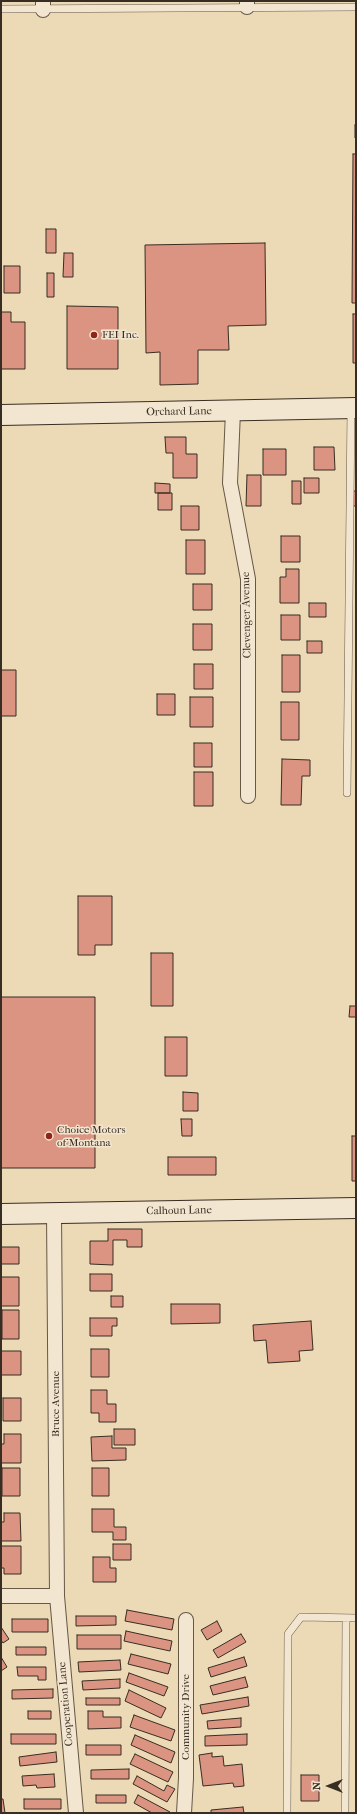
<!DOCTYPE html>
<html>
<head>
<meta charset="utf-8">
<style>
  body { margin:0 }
  #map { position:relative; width:357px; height:1814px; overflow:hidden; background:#ecd9b6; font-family:"IM FELL French Canon",serif }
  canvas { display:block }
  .frame { position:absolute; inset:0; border:2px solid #382d22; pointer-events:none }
  .north { position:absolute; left:309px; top:1766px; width:40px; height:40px; -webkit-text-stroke:3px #f3e6d0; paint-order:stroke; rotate:270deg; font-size:11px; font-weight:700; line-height:16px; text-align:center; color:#382d22 }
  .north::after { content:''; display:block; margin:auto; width:14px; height:18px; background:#382d22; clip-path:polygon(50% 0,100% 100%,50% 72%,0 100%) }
</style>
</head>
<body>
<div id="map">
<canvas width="357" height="1814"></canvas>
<div class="frame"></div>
<div class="north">N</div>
</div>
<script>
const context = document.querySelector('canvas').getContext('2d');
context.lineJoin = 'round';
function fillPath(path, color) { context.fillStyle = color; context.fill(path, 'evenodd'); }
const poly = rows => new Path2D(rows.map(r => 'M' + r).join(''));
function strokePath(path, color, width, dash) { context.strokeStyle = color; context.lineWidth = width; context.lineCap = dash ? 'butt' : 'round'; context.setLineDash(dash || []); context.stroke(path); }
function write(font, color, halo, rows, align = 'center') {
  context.font = font + ' "IM FELL French Canon",serif'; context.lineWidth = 3; context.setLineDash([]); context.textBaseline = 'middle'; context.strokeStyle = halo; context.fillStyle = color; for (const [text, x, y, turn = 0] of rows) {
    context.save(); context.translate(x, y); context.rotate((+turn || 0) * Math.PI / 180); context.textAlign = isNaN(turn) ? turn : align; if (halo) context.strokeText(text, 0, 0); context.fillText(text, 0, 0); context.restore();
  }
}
const building = poly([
  [355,125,356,125,356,138,355,138,355,125],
  [353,154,356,154,356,303,352,303,353,154],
  [46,229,56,229,56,253,46,253,46,229],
  [265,243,266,325,228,326,229,350,198,350,198,384,160,385,160,352,146,353,145,245,265,243],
  [64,253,73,253,73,277,63,277,64,253],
  [4,266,20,266,20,293,4,293,4,266],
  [47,273,54,273,54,297,47,297,47,273],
  [67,306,118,307,118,369,67,369,67,306],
  [1,312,11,312,11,322,25,322,25,369,1,369,1,312],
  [353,314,356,314,356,363,353,363,353,314],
  [165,437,186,437,186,454,197,454,197,478,173,478,173,453,166,453,165,437],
  [314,447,334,447,335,470,314,470,314,447],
  [263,449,286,449,286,475,263,475,263,449],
  [247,475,261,475,261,506,246,506,247,475],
  [304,478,319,478,319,493,304,493,304,478],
  [292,481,301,481,301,504,292,504,292,481],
  [155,483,170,484,170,493,155,493,155,483],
  [352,491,356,491,356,506,352,506,352,491],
  [158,493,172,493,172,510,158,510,158,493],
  [181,506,199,506,199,530,181,530,181,506],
  [281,536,300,536,300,562,281,562,281,536],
  [186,540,205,540,205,574,186,574,186,540],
  [286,569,299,569,299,603,280,603,280,577,286,577,286,569],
  [193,584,212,584,212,610,193,610,193,584],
  [309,603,326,603,326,617,309,617,309,603],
  [281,615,300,615,300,640,281,640,281,615],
  [193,624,212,624,212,650,193,650,193,624],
  [307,641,322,641,322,653,307,653,307,641],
  [282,655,300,655,300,692,282,692,282,655],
  [194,664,213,664,213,689,194,689,194,664],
  [1,670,16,670,16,716,1,716,1,670],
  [157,694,175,694,175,715,157,715,157,694],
  [190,697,213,697,213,727,190,727,190,697],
  [281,702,299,702,299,740,281,740,281,702],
  [194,743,212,743,212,767,194,767,194,743],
  [282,759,310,760,310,776,302,776,301,805,281,805,282,759],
  [194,772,213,772,213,806,194,806,194,772],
  [78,896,112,896,112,945,95,945,95,955,78,955,78,896],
  [151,953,173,953,173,1006,151,1006,151,953],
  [1,997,95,997,95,1168,1,1168,1,997],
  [350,1006,356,1006,356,1017,349,1017,350,1006],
  [165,1037,187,1037,187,1076,165,1076,165,1037],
  [183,1092,198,1093,198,1111,183,1111,183,1092],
  [181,1119,192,1119,192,1136,182,1136,181,1119],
  [352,1136,356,1136,356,1181,352,1181,352,1136],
  [168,1157,216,1157,216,1175,168,1175,168,1157],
  [108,1229,142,1229,142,1247,127,1247,127,1240,113,1240,113,1265,90,1264,90,1241,108,1241,108,1229],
  [1,1247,19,1247,19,1264,1,1264,1,1247],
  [90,1274,112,1274,112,1291,90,1291,90,1274],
  [1,1277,19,1277,19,1306,1,1306,1,1277],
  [111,1296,123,1296,123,1307,111,1307,111,1296],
  [171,1304,220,1304,220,1323,171,1324,171,1304],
  [2,1310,19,1310,19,1339,2,1339,2,1310],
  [90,1318,117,1318,117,1326,112,1326,112,1336,90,1336,90,1318],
  [311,1321,313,1350,299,1351,300,1361,268,1363,266,1340,254,1341,253,1325,311,1321],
  [91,1349,109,1349,109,1377,91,1377,91,1349],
  [1,1351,21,1351,21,1375,1,1375,1,1351],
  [91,1390,107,1390,107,1404,116,1404,116,1422,99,1422,99,1413,91,1413,91,1390],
  [3,1398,21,1398,21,1421,3,1421,3,1398],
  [114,1429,135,1429,135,1445,114,1445,114,1429],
  [4,1434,21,1434,21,1463,1,1463,1,1444,4,1444,4,1434],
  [112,1436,112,1448,126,1448,126,1460,92,1461,91,1437,112,1436],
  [2,1468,20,1468,20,1496,2,1496,2,1468],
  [92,1468,109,1468,109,1496,92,1496,92,1468],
  [92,1509,114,1509,114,1527,126,1527,126,1540,113,1540,113,1532,92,1532,92,1509],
  [4,1513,20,1513,21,1541,1,1541,1,1522,4,1522,4,1513],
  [113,1544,131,1544,131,1560,113,1560,113,1544],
  [1,1546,21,1546,21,1574,4,1574,4,1568,1,1568,1,1546],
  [93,1557,110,1557,110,1568,116,1568,116,1582,93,1582,93,1557],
  [127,1610,174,1619,172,1630,125,1621,127,1610],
  [76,1616,116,1616,116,1625,76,1626,76,1616],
  [12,1619,48,1619,48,1632,12,1632,12,1619],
  [217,1621,222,1631,207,1640,201,1630,217,1621],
  [1,1627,9,1639,3,1643,1,1640,1,1627],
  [126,1631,172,1641,170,1651,124,1641,126,1631],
  [241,1634,246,1642,218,1658,213,1650,241,1634],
  [77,1635,121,1635,121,1649,77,1649,77,1635],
  [16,1647,46,1647,46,1655,16,1655,16,1647],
  [131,1654,171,1664,168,1674,128,1664,131,1654],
  [1,1657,7,1667,1,1671,1,1657],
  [244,1657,247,1666,211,1677,208,1668,244,1657],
  [120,1660,121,1670,79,1672,78,1662,120,1660],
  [17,1667,46,1667,46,1680,38,1680,38,1676,18,1676,17,1667],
  [129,1673,168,1687,164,1696,126,1682,129,1673],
  [245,1677,248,1687,213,1695,210,1686,245,1677],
  [120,1679,120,1688,83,1690,82,1681,120,1679],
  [53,1689,53,1698,12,1699,12,1690,53,1689],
  [129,1690,166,1708,161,1718,125,1701,129,1690],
  [248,1697,249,1706,202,1714,200,1705,248,1697],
  [86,1698,120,1698,120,1705,86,1705,86,1698],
  [28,1711,51,1711,51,1719,28,1719,28,1711],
  [88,1711,103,1711,103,1717,121,1717,121,1728,88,1729,88,1711],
  [134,1715,175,1730,171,1741,130,1727,134,1715],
  [241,1718,241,1727,208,1729,207,1721,241,1718],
  [11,1734,56,1734,56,1744,11,1744,11,1734],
  [247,1734,247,1745,205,1746,205,1736,247,1734],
  [135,1735,175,1752,171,1763,131,1745,135,1735],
  [86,1745,121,1745,121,1755,86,1755,86,1745],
  [56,1752,57,1762,20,1766,19,1757,56,1752],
  [212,1753,212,1757,223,1756,224,1766,242,1764,244,1786,234,1787,233,1783,203,1786,199,1755,212,1753],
  [135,1754,173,1772,168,1782,130,1764,135,1754],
  [129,1769,129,1779,91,1779,91,1770,129,1769],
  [54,1774,55,1787,37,1788,36,1785,23,1786,22,1776,54,1774],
  [301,1775,319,1775,319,1801,301,1801,301,1775],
  [137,1776,164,1791,167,1785,175,1789,167,1802,133,1784,137,1776],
  [96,1795,126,1795,126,1803,96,1803,96,1795],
  [138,1795,170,1812,170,1813,152,1813,134,1803,138,1795],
  [1,1799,3,1799,5,1813,1,1813,1,1799],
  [24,1799,61,1799,61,1809,24,1809,24,1799],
  [243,1807,244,1813,211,1813,211,1810,243,1807]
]);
const lane = poly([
  [1,9,356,7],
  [347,793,351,409],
  [287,1813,288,1634,301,1617,356,1618],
  [345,1813,346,1618]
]);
const street = poly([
  [247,7,247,1],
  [43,10,43,1],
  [233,411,230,483,248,579,248,796],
  [54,1213,57,1596,76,1813],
  [1,1596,57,1596],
  [184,1813,186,1778,186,1620]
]);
const secondary = poly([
  [1,415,356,408],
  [1,1214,356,1208]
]);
const markers = [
  [94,335,4,"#8f2418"],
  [49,1136,4,"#8f2418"]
];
const poiNames = [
  ["FEI Inc.",102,335],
  ["Choice Motors",57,1130],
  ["of Montana",57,1143]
];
const streetNames = [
  ["Orchard Lane",179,412,-1],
  ["Clevenger Avenue",247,615,-91],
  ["Calhoun Lane",179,1211,-1],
  ["Bruce Avenue",56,1404,-90],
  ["Cooperation Lane",66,1704,-95],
  ["Community Drive",186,1717,-90]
];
fillPath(building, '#da9481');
strokePath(building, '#382d22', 1);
strokePath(lane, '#655847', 8);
strokePath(street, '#655847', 16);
strokePath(secondary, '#382d22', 22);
strokePath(lane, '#f3e6d0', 7);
strokePath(street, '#f3e6d0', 14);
strokePath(secondary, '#f3e6d0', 20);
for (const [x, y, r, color] of markers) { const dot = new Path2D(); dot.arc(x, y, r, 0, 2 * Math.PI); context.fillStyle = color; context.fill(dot); strokePath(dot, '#f3e6d0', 1.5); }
write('11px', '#382d22', '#f3e6d0', poiNames, 'left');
write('11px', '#382d22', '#f3e6d0', streetNames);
</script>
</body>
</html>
